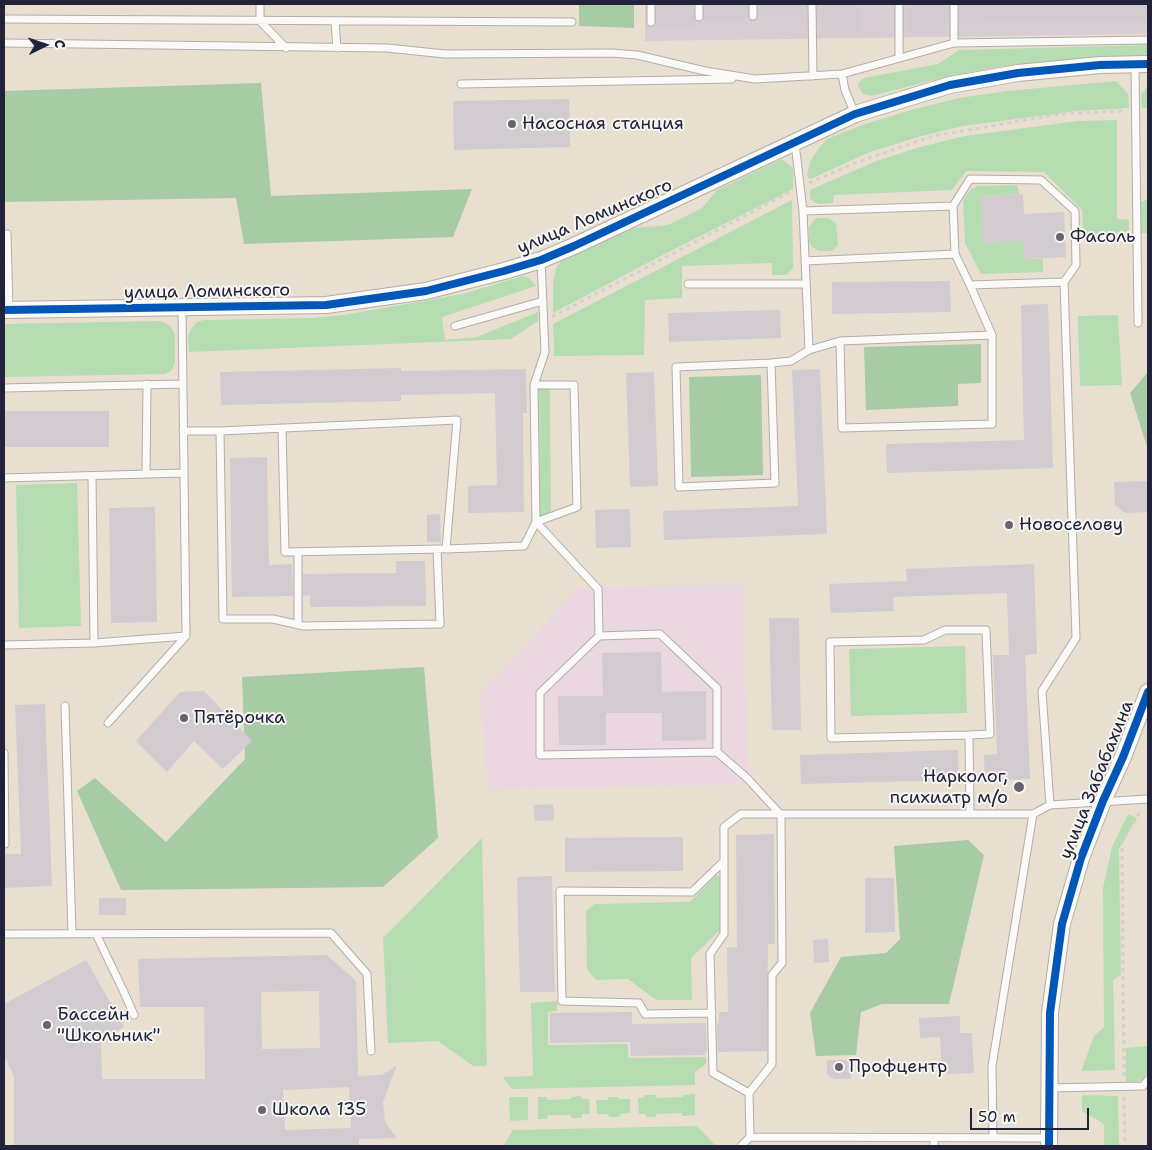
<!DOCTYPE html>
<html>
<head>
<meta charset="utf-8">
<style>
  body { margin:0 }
  #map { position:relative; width:1152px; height:1150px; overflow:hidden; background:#e8dfd1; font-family:"Shantell Sans",sans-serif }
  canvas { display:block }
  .frame { position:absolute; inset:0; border:5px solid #22223b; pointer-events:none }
  .north { position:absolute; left:20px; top:20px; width:50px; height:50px; -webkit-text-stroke:4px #f6f6f2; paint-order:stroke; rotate:86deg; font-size:14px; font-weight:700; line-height:20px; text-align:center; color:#22223b }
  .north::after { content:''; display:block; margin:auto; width:18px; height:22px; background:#22223b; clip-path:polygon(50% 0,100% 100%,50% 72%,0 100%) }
  .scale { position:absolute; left:970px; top:1108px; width:119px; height:22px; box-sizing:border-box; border:2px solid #22223b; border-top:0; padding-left:6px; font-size:15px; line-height:18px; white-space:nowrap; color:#22223b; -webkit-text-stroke:4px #f6f6f2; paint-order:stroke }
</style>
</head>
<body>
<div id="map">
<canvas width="1152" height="1150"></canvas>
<div class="frame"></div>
<div class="north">С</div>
<div class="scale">50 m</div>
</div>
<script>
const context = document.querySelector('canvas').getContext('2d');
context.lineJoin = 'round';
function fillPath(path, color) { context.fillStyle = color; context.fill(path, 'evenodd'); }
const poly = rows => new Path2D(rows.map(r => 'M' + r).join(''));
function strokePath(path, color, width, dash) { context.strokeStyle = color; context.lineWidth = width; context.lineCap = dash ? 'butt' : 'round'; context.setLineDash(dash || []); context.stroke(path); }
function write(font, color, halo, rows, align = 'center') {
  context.font = font + ' "Shantell Sans",sans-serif'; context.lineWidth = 4; context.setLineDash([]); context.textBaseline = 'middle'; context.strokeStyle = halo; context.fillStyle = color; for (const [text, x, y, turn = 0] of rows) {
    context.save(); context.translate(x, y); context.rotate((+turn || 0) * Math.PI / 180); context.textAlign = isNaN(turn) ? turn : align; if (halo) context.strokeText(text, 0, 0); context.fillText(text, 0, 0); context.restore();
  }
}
const built = poly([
  [743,584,748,784,488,790,480,695,577,588]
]);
const industrial = poly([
  [645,4,1148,4,1148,34,645,41]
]);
const green = poly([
  [1148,45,1148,56,1072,59,1004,66,941,78,872,96,863,94,858,86,860,81,864,78,938,64,959,50],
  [1116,81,1128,94,1129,108,1077,111,963,126,918,137,870,152,813,178,809,179,807,176,810,162,818,149,827,139,865,124,911,110,959,98,1007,91],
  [1148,85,1148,108,1142,108,1141,95],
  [1117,120,1117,219,1129,220,1129,233,1084,235,1082,210,1044,172,966,171,952,190,834,195,833,203,819,204,814,202,810,198,810,190,874,162,920,147,965,136,1078,121],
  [782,159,793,168,793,189,651,261,553,313,553,282,556,269,562,259,634,228,668,225,702,208,717,190],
  [1017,185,1020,194,981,196,1023,241,1025,259,1043,259,1043,272,981,274,965,243,963,202,964,198,971,189,978,186],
  [1148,199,1148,233,1141,233,1141,202],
  [792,200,793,268,786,275,772,275,772,263,682,266,682,298,645,300,644,355,554,356,553,324],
  [817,218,828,218,836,223,838,245,832,251,819,251,812,247,809,242,809,227,814,220],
  [522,276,529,278,536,286,442,317,445,340,477,337,538,312,538,321,511,339,189,352,188,336,191,329,197,322,204,320,312,318,344,315,463,294],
  [1118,315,1122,385,1080,386,1078,316],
  [159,321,166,323,171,327,175,334,175,364,171,371,165,374,4,377,4,324],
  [550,388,551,513,540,517,539,389],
  [77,483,81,626,19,628,16,485],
  [965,646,967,713,851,716,849,649],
  [1128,814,1137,818,1119,849,1121,975,1113,980,1115,1070,1081,1071,1094,1036,1104,1027,1103,888,1112,847],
  [482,838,487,1066,473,1066,438,1041,388,1043,383,938],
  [716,875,720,877,720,930,691,958,692,1000,656,1000,628,979,596,980,587,969,586,911,595,904,690,902],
  [557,1001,557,1011,548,1012,548,1045,628,1044,628,1058,706,1057,706,1064,695,1072,695,1085,512,1089,503,1077,533,1076,531,1003],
  [1148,1046,1148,1072,1141,1081,1126,1082,1126,1048],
  [695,1094,695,1115,682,1116,682,1113,656,1114,656,1117,646,1117,646,1114,639,1114,638,1098,644,1098,644,1095,656,1095,656,1098,682,1097,683,1095],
  [1082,1095,1118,1096,1119,1146,1104,1146,1104,1124,1082,1111],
  [581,1096,582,1099,589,1099,590,1114,582,1114,582,1118,571,1118,571,1115,548,1115,547,1119,538,1119,538,1097,547,1097,547,1100,571,1099,571,1097],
  [509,1097,528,1097,528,1120,510,1121],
  [608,1097,618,1097,619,1099,630,1099,630,1113,620,1114,619,1117,609,1117,608,1114,597,1114,596,1100,608,1100],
  [697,1126,716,1146,504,1145,513,1130]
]);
const forest = poly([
  [579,4,634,4,634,28,579,26],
  [261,83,271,196,472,189,453,237,244,244,236,198,4,202,4,91],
  [981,344,981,383,958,384,958,406,866,410,864,347],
  [1148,372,1148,450,1130,393],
  [761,375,763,475,691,477,689,377],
  [424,667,438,838,383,887,121,890,77,791,95,778,166,842,245,759,242,677],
  [968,840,984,855,949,1004,882,1004,861,1012,856,1055,816,1056,810,1013,841,957,886,953,900,939,894,846]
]);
const building = poly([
  [656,4,694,4,694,26,656,26],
  [704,4,748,4,748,17,743,17,743,20,703,20],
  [758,4,807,4,807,17,758,17],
  [817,4,860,4,860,32,822,32,822,17,818,17],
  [908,4,949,4,949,23,946,23,946,33,908,33],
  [959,4,1148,4,1148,21,959,23],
  [569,99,570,147,454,150,453,101],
  [1023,194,1024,214,1064,212,1066,257,1024,259,1023,241,983,243,981,196],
  [950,281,951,312,832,314,832,282],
  [1048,304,1053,468,887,473,886,444,1024,440,1021,305],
  [780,310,781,338,669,342,668,313],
  [401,368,401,371,526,369,527,413,523,413,524,512,468,513,468,486,497,485,495,393,401,395,401,401,221,405,220,372],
  [820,369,827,534,664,540,663,511,798,506,792,370],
  [654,372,658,486,630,487,626,373],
  [4,411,109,411,109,447,4,447],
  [267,457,269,565,292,564,293,596,232,597,230,458],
  [1148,481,1148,512,1125,513,1115,505,1114,482],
  [155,507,157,622,111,623,109,508],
  [630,509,631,547,596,548,595,510],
  [440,514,441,542,427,542,427,515],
  [396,561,425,561,426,606,310,607,310,595,303,596,303,574,396,573],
  [1034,564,1037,654,1025,655,1030,779,985,781,984,755,997,754,993,655,1009,655,1007,593,893,597,894,611,831,613,829,584,907,581,906,569],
  [769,618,799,618,801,730,772,730],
  [661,652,662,692,706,691,706,740,662,741,662,713,606,713,606,745,559,745,558,696,603,696,602,653],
  [204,691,252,741,223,769,194,741,167,772,136,741,180,692],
  [45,704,52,886,4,888,4,854,21,854,15,705],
  [958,750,959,780,801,784,800,755],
  [553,804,554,820,535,821,534,805],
  [774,834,775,944,768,944,767,1051,718,1052,717,1023,719,1023,719,1012,728,1012,727,948,737,947,736,835],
  [683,837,683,871,565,872,565,838],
  [552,876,555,992,520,992,517,877],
  [865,878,894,878,895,932,865,933],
  [99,898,126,898,126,915,99,915],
  [828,939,829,962,814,963,813,940],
  [327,955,356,981,358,1076,382,1075,397,1065,383,1102,385,1122,397,1138,359,1139,359,1146,14,1146,14,1076,4,1056,4,1004,86,960,124,1027,101,1039,102,1079,205,1079,204,1007,140,1007,138,959],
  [319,991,320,1048,262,1049,261,992],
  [349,1087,351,1128,285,1130,283,1090],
  [632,1012,632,1024,706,1023,707,1052,705,1052,705,1055,631,1056,630,1042,550,1043,550,1013],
  [960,1016,960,1033,972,1033,974,1073,942,1074,940,1037,920,1038,919,1018],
  [827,1060,851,1060,851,1079,833,1079,827,1074]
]);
const path = poly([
  [809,183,855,163,933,136,1060,114,1125,111],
  [552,317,790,192],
  [1124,1076,1122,842,1141,810],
  [1124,1097,1125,1146]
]);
const service = poly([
  [260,4,260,21,286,48],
  [651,4,651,22],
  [753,4,753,16],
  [812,4,813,76],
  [899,4,899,58],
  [699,17,699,4],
  [4,19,572,22],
  [335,21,337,48],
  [4,43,387,48,445,54,612,53,637,55,705,71,755,79,842,74,954,43,1148,40],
  [954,43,954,4],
  [1135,64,1138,323],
  [842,74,845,90,855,114],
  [461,84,732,79],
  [953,206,955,254],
  [803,211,953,206,970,179,1041,180,1075,211,1076,265,1064,282,970,285,955,254,805,261],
  [7,234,9,310],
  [688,284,805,284],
  [455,326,543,301],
  [840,341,842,428,992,424,992,335],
  [809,350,840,341,992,335,970,285],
  [771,363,676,367,679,487,775,483,771,363,791,361,809,350,803,211,795,143],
  [534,385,574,385,577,507,536,522,598,589,599,636],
  [4,388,183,384],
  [282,428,285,552,441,549],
  [183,431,220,431,457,420,446,549,524,546,536,522,534,385,545,352,541,260],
  [220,431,223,619,273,619,304,626,440,624,437,549],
  [146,474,147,384],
  [92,476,94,643],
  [4,478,184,473],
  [298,553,298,625],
  [4,645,94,643,186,636],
  [65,706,72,934],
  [108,723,186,636,182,308],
  [969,735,831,738,830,642,924,640,945,630,986,630,990,734,969,735,970,814],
  [717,752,717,688,660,634,599,636,540,693,540,755,717,752,747,778,781,815,782,963,772,975,772,1064,749,1093,750,1137,1048,1138],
  [4,753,5,844,4,844],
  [1050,805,1042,691,1076,638,1064,282],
  [4,934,331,933,367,974,371,1051],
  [96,934,123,990,134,1015],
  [712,1013,645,1014,639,1003,562,1001,560,891,692,892,723,862],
  [1049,1088,1143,1086,1148,1080],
  [749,1093,713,1073,710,954,724,934,724,827,741,814,1033,814,1050,805,1148,799],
  [993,1137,992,1066,1033,814],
  [934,1138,934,1146],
  [741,1146,750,1137]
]);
const tertiary = poly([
  [4,310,326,305,426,291,504,271,541,260,574,246,855,114,950,85,1018,73,1100,65,1148,64],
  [1049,1146,1050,1013,1062,924,1081,858,1103,801,1123,757,1148,692]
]);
const cycleway = poly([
  [4,310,326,305,426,291,504,271,541,260,574,246,855,114,950,85,1018,73,1100,65,1148,64],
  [1049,1146,1050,1013,1062,924,1081,858,1103,801,1123,757,1148,692]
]);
const markers = [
  [512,124,5,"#676470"],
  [1060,237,5,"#676470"],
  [1009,525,5,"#676470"],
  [184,718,5,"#676470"],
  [1019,787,6,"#676470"],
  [47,1025,5,"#676470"],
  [839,1067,5,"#676470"],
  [262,1110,5,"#676470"]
];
const poiNames = [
  ["Насосная станция",522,124],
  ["Фасоль",1070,237],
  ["Новоселову",1019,525],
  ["Пятёрочка",194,718],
  ["Нарколог,",1008,777,"right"],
  ["психиатр м/о",1008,798,"right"],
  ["Бассейн",57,1015],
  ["\"Школьник\"",57,1036],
  ["Профцентр",849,1067],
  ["Школа 135",272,1110]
];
const streetNames = [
  ["улица Ломинского",595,217,-23],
  ["улица Ломинского",207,292,-1],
  ["улица Забабахина",1097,780,-68]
];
fillPath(built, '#ead7df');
fillPath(industrial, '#d8cdd3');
fillPath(green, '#b6ddb2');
fillPath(forest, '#a7cba5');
fillPath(building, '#d2ccd1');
strokePath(service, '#b3aea7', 9);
strokePath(tertiary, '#b3aea7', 18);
strokePath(path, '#d3d1ce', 3, [4, 4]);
strokePath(service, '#fcfaf8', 7);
strokePath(tertiary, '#fcfaf8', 16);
strokePath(cycleway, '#0057b8', 8);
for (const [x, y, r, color] of markers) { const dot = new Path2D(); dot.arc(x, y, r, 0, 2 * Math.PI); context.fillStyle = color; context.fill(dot); strokePath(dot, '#f6f6f2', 2); }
write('18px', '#22223b', '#f6f6f2', poiNames, 'left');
write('18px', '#22223b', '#f6f6f2', streetNames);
</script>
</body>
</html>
